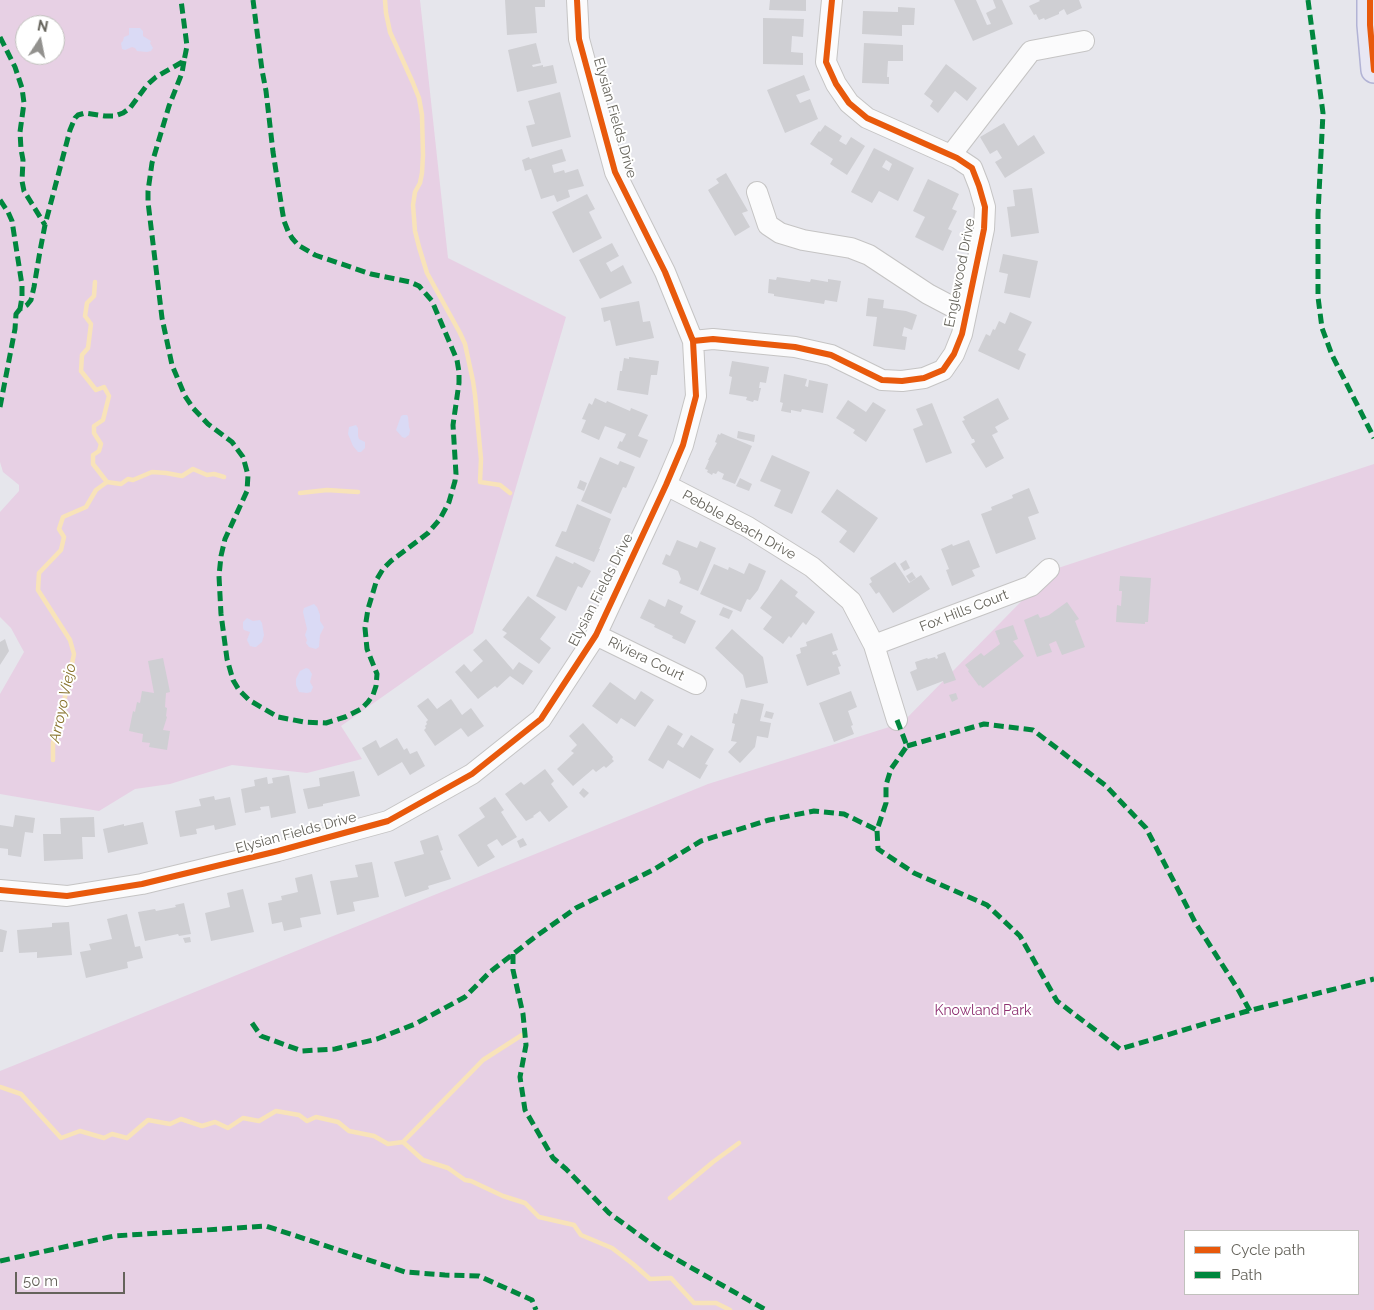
<!DOCTYPE html>
<html>
<head>
<meta charset="utf-8">
<style>
  body { margin:0 }
  #map { position:relative; width:1374px; height:1310px; overflow:hidden; background:#e6e6ec; font-family:Raleway,sans-serif }
  canvas { display:block }
  .legend { position:absolute; left:1184px; top:1230px; width:175px; height:65px; box-sizing:border-box; background:#fff; border:1px solid #c1c1bd; margin:0; padding:6px 9px; list-style:none; font-size:15px; color:#65635b }
  .legend li { display:flex; align-items:center; gap:10px; height:25px }
  .legend b { width:25px; border:1px solid #c1c1bd }
  .north { position:absolute; left:15px; top:15px; width:50px; height:50px; box-sizing:border-box; background:#fff; border:1px solid #c1c1bd; border-radius:50%; rotate:11deg; font-size:14px; font-weight:700; line-height:20px; text-align:center; color:#65635b }
  .north::after { content:''; display:block; margin:auto; width:18px; height:22px; background:#92918e; clip-path:polygon(50% 0,100% 100%,50% 72%,0 100%) }
  .scale { position:absolute; left:15px; top:1272px; width:110px; height:22px; box-sizing:border-box; border:2px solid #65635b; border-top:0; padding-left:6px; font-size:15px; line-height:18px; white-space:nowrap; color:#65635b; -webkit-text-stroke:4px #fff; paint-order:stroke }
</style>
</head>
<body>
<div id="map">
<canvas width="1374" height="1310"></canvas>
<ul class="legend">
<li><b style="height:6px;background:#e8590c"></b>Cycle path</li>
<li><b style="height:6px;background:#00873e"></b>Path</li>
</ul>
<div class="north">N</div>
<div class="scale">50 m</div>
</div>
<script>
const context = document.querySelector('canvas').getContext('2d');
context.lineJoin = 'round';
function fillPath(path, color) { context.fillStyle = color; context.fill(path, 'evenodd'); }
const poly = rows => new Path2D(rows.map(r => 'M' + r).join(''));
function strokePath(path, color, width, dash) { context.strokeStyle = color; context.lineWidth = width; context.lineCap = dash ? 'butt' : 'round'; context.setLineDash(dash || []); context.stroke(path); }
function write(font, color, halo, rows, align = 'center') {
  context.font = font + ' Raleway,sans-serif'; context.lineWidth = 4; context.setLineDash([]); context.textBaseline = 'middle'; context.strokeStyle = halo; context.fillStyle = color; for (const [text, x, y, turn = 0] of rows) {
    context.save(); context.translate(x, y); context.rotate((+turn || 0) * Math.PI / 180); context.textAlign = isNaN(turn) ? turn : align; if (halo) context.strokeText(text, 0, 0); context.fillText(text, 0, 0); context.restore();
  }
}
const green = poly([
  [0,0,420,0,448,258,566,317,473,633,341,726,362,759,307,773,232,765,170,784,135,789,99,811,0,794,0,694,24,652,11,628,0,617,0,512,19,491,19,485,3,472,0,462],
  [25,25,55,25,55,55,25,55],
  [1374,464,1374,1310,0,1310,0,1071,708,784,902,723,1052,570],
  [1185,1231,1358,1231,1358,1294,1185,1294]
]);
const sand = poly([
  [129,28,140,28,143,31,143,36,151,41,150,43,153,48,151,51,147,52,137,51,135,48,132,47,125,50,122,49,121,43,123,41,124,37,129,35],
  [403,415,407,415,408,417,409,427,410,430,409,435,405,438,402,437,396,430,401,416],
  [356,425,358,428,358,436,359,439,365,442,365,448,361,452,358,452,353,446,348,434,349,427],
  [314,604,317,607,320,615,320,621,324,627,320,635,319,647,316,649,309,647,306,643,307,640,305,635,307,629,303,612,304,608],
  [247,618,253,621,260,620,262,623,264,635,262,642,256,647,254,647,250,646,247,640,250,632,244,630,243,628,243,622],
  [306,668,309,669,312,674,310,682,313,687,311,692,307,693,299,692,296,685,296,679,300,671]
]);
const stream = poly([
  [385,0,386,13,390,32,413,83,419,98,422,115,423,155,422,173,420,183,415,192,413,205,415,231,419,247,427,273,460,333,465,344,473,381,475,395,481,459,480,482,500,485,510,493],
  [95,282,94,296,87,303,85,316,91,324,88,348,82,355,81,371,96,390,104,387,109,396,103,420,94,426,94,433,101,444,99,451,93,455,93,464,107,482,121,484,128,479,133,480,152,472,166,473,182,476,193,469,207,475,214,474,224,477],
  [300,493,327,490,358,492],
  [53,760,53,743,62,711,74,654,70,640,38,590,39,573,61,550,64,537,59,529,63,517,86,507,96,490,107,482],
  [0,1087,21,1094,61,1138,80,1131,104,1138,112,1134,127,1138,148,1120,170,1124,181,1119,202,1126,215,1122,228,1128,243,1118,259,1121,276,1111,299,1115,307,1121,316,1117,338,1122,349,1131,374,1136,388,1144,403,1142],
  [403,1142,423,1160,448,1168,465,1180,471,1181,503,1196,525,1203,539,1217,574,1225,581,1235,612,1248,633,1264,650,1279,671,1278,694,1303,716,1303,730,1310],
  [403,1142,483,1060,522,1035],
  [670,1198,713,1162,739,1143]
]);
const building = poly([
  [505,0,545,0,545,7,535,7,537,33,507,35],
  [770,0,806,0,806,11,769,10],
  [954,0,976,0,987,25,991,24,986,13,996,8,993,0,1002,0,1013,24,973,41],
  [1039,0,1079,0,1082,8,1067,15,1064,9,1059,12,1059,14,1045,20,1044,18,1039,20,1036,14,1034,15,1029,6,1040,1],
  [898,7,915,8,914,25,902,25,902,36,862,34,863,11,898,12],
  [763,18,804,19,803,37,792,36,791,52,803,53,803,65,763,64],
  [536,43,541,63,532,65,533,67,543,65,543,67,553,65,557,83,517,92,508,50],
  [864,43,903,45,903,61,888,61,887,77,889,77,889,84,862,83],
  [946,64,977,88,967,101,955,91,938,113,930,106,933,101,924,94],
  [804,75,810,90,796,95,800,103,810,99,818,119,785,133,767,90],
  [560,92,571,137,532,147,526,126,535,124,528,101],
  [1004,123,1018,146,1034,135,1045,153,1005,178,995,162,1002,158,997,150,990,154,980,137],
  [825,125,842,136,839,141,846,145,851,137,865,146,847,175,830,164,833,159,810,144,819,131,820,132],
  [874,148,914,168,898,201,879,191,872,203,851,192],
  [886,160,892,164,889,171,882,167],
  [562,149,566,161,552,165,554,173,564,170,565,173,578,169,584,186,568,190,570,197,557,202,554,195,541,199,531,169,525,171,522,160,529,157,530,159],
  [726,173,748,211,742,213,750,227,735,236,708,190,719,183,716,179],
  [928,179,959,194,952,209,957,211,948,229,952,231,943,251,915,237,925,217,913,211],
  [1032,188,1039,233,1011,237,1007,207,1015,206,1013,190],
  [587,194,595,209,589,212,602,238,573,253,552,212],
  [612,243,619,256,606,263,611,272,623,265,632,283,600,299,579,260],
  [1003,254,1038,261,1030,298,1004,293,1008,274,999,272],
  [777,277,810,282,811,279,828,282,828,279,841,281,837,302,825,300,824,304,774,296,774,294,768,293,769,279,776,280],
  [868,298,884,300,883,308,906,311,917,315,912,330,904,327,902,336,907,337,905,350,873,346,877,317,866,316],
  [639,301,643,322,650,321,654,338,616,346,610,320,604,322,601,308],
  [1010,312,1032,322,1018,350,1026,354,1019,370,978,351,986,334,990,336,993,329,995,330,999,321,1005,324],
  [629,357,659,361,657,375,651,375,648,395,617,390,620,371,622,371,624,358,629,359],
  [732,361,769,367,766,383,760,382,759,388,761,388,758,401,754,400,753,402,746,400,747,397,729,394,732,377,729,376],
  [784,374,807,379,805,386,808,387,809,380,828,384,823,413,802,409,801,412,791,410,791,413,781,411,783,403,780,402],
  [595,398,606,403,607,401,630,411,631,408,648,415,638,436,648,440,640,458,617,448,620,441,622,442,626,434,605,426,599,440,581,432,586,420,582,419,589,403,592,405],
  [998,398,1009,419,995,427,998,432,992,435,1004,458,986,468,971,444,975,442,974,439,972,439,962,421,965,420,963,417],
  [848,400,866,412,873,402,886,410,866,442,853,433,855,430,836,418],
  [932,403,952,453,926,463,913,429,923,425,916,409],
  [738,431,755,435,754,442,737,438],
  [721,433,752,446,735,484,722,479,724,474,718,471,716,474,713,473,712,475,707,472,708,470,705,469,709,460,708,460,717,443,715,442,718,434,720,435],
  [772,455,810,472,792,514,774,506,781,490,760,481],
  [600,457,618,465,620,461,635,467,626,488,623,487,611,514,581,501],
  [740,478,752,484,749,491,736,486],
  [580,480,587,483,584,491,577,488],
  [1029,488,1039,513,1028,517,1036,539,996,554,981,514,992,510,991,507,1013,498,1012,495],
  [837,489,878,518,854,553,839,542,847,531,821,512],
  [577,504,611,519,599,549,600,549,594,562,555,546,562,531,566,532],
  [677,540,697,548,700,541,716,548,698,591,679,583,681,579,678,571,662,564,666,554,670,556],
  [969,540,980,567,972,570,975,576,952,586,946,570,949,569,941,549,952,544,953,546],
  [556,556,573,564,574,562,591,571,582,588,578,586,566,611,536,596],
  [906,560,910,568,904,571,900,564],
  [895,562,909,583,921,575,930,589,893,613,879,592,876,594,869,584,872,582,870,578],
  [749,563,766,571,758,590,750,600,747,599,741,612,700,594,714,564,728,570,729,567,744,574],
  [912,572,916,578,910,582,906,576],
  [1120,576,1151,578,1148,622,1145,622,1145,624,1116,622,1117,605,1121,606,1122,591,1119,591],
  [781,579,798,592,795,596,815,612,806,625,803,622,791,638,789,636,783,644,763,629,772,617,760,608],
  [528,596,556,617,540,639,551,648,539,664,503,637,507,633,502,630],
  [649,599,665,607,668,599,683,606,680,613,696,621,685,644,672,638,673,636,654,627,655,625,640,618],
  [1067,602,1079,619,1075,621,1085,647,1062,655,1056,641,1049,644,1052,652,1037,657,1024,620,1038,614,1040,618,1049,615],
  [723,607,733,611,729,619,719,615],
  [1013,625,1018,639,1013,641,1024,656,983,688,980,685,979,686,968,671,969,670,965,665,981,653,984,656,1000,644,995,631],
  [732,629,763,657,768,683,746,688,743,675,715,648],
  [832,633,838,650,832,652,833,655,836,654,841,666,838,667,840,674,807,686,796,655,801,653,800,648,807,646,806,642],
  [5,639,9,651,0,665,0,642],
  [486,639,513,670,519,662,533,671,523,685,510,676,497,688,495,686,478,699,455,672,464,664,471,672,483,661,473,650],
  [945,652,956,680,944,684,943,681,917,691,910,672,917,669,915,662,927,658,928,659,935,657,936,659,938,658,937,655],
  [163,658,170,692,166,693,165,707,167,708,166,716,167,717,163,730,170,731,167,750,149,747,150,743,142,742,143,734,129,731,133,711,135,712,137,702,140,703,142,691,154,693,148,661],
  [610,682,635,700,641,691,654,700,635,727,621,718,617,724,592,706],
  [851,691,857,707,848,711,853,725,851,726,854,734,834,742,819,703],
  [956,693,958,699,952,702,949,695],
  [428,698,437,709,451,699,462,715,471,708,484,726,468,737,461,728,435,746,424,730,426,728,425,726,427,724,426,722,428,720,417,706],
  [741,699,764,704,760,721,771,723,768,738,757,736,755,747,740,763,728,752,737,742,731,741,735,724,732,723,734,713,737,714],
  [766,711,774,713,772,719,764,717],
  [583,723,613,757,612,759,614,761,606,768,604,766,596,772,593,769,573,786,557,769,574,753,571,751,577,745,569,736],
  [668,725,683,734,677,744,683,748,691,735,714,749,705,764,708,765,700,779,668,760,663,769,648,760],
  [397,738,404,750,407,748,410,754,417,751,425,766,410,775,402,762,378,776,362,748,376,740,380,748],
  [545,769,554,781,551,784,568,807,549,822,540,811,533,816,534,817,526,821,505,794,521,782,524,785],
  [354,771,360,796,323,804,323,806,308,809,303,789,320,786,319,778],
  [289,775,296,813,271,818,269,806,260,807,261,810,245,813,241,789,255,786,254,780,267,777,268,784,273,783,272,778],
  [583,788,589,793,584,798,579,793],
  [214,796,215,800,230,797,236,825,215,830,214,825,196,829,197,834,180,837,175,811,201,806,199,799],
  [495,797,504,810,501,812,517,837,502,846,497,839,487,845,495,857,478,867,458,835,485,817,479,808],
  [15,815,35,818,33,833,25,832,21,857,8,855,8,849,0,848,0,825,13,827],
  [94,817,95,837,82,837,83,859,44,861,43,834,61,834,60,818],
  [143,822,148,844,108,853,103,829,124,824,124,826],
  [438,835,443,850,440,851,451,879,428,886,429,889,405,897,394,862,424,854,420,841],
  [523,838,527,845,520,848,517,841],
  [372,862,379,897,353,902,355,911,337,915,330,881,358,877,355,865],
  [312,874,321,914,300,918,302,927,284,931,282,922,272,924,268,903,282,900,281,896,298,892,295,878],
  [243,889,254,932,211,941,205,913,230,907,227,893],
  [184,903,191,934,179,936,178,934,145,941,138,912,155,909,156,911,176,907,175,905],
  [127,914,135,947,140,946,143,958,127,962,128,968,86,978,80,952,91,950,89,944,112,939,107,919],
  [69,922,72,955,37,958,37,952,19,953,17,930,52,927,52,923],
  [0,929,7,931,3,952,0,952],
  [190,937,191,942,185,943,183,938]
]);
const minor = poly([
  [951,155,1031,51,1084,41],
  [757,192,768,225,780,233,803,240,851,248,869,255,928,294,966,314],
  [693,341,713,339,795,347,831,355,882,380,902,381,924,378,943,370,954,354,962,334,984,229,985,207,979,186,972,168,957,158,867,118,849,103,836,84,826,62,832,0],
  [666,485,748,527,812,567,851,601,874,645,897,720],
  [596,635,696,684],
  [874,645,1031,586,1049,569],
  [0,890,67,896,142,884,278,851,388,821,472,774,541,719,596,635,666,485,683,445,696,396,693,341,665,272,615,172,579,39,577,0]
]);
const major = poly([
  [1370,0,1370,25,1374,70]
]);
const quiet = poly([
  [1308,0,1323,113,1318,214,1318,297,1322,328,1332,355,1374,438],
  [0,37,15,67,22,88,24,103,20,132,21,149,23,160,22,181,24,191,45,225],
  [184,61,182,73,169,106,152,163,148,191,148,202,162,318,172,365,185,396,193,408,208,424,232,442,237,449,243,457,248,475,247,491,225,539,221,556,219,576,221,614,227,659,233,680,239,690,249,700,278,717,304,722,326,723,345,717,361,709,368,702,373,695,376,686,377,674,367,649,365,628,368,609,377,579,383,569,391,561,428,533,440,519,449,502,455,481,456,474,453,425,459,383,459,372,457,360,432,301,419,286,410,282,371,274,315,255,298,245,292,238,288,231,284,221,282,209,273,152,266,91,262,70,253,0],
  [0,200,8,212,12,221,22,285,22,297,20,309,27,305,31,300,34,287,40,251,45,225,70,130,75,118,78,115,85,113,105,116,115,116,123,113,130,108,147,85,156,77,184,61,187,46,181,0],
  [0,407,15,329,16,314,20,309],
  [897,720,907,746,891,769,886,785,886,803,877,830,878,849,914,873,987,905,1020,936,1057,1001,1120,1049,1244,1012,1374,979],
  [907,746,984,724,1033,730,1105,785,1146,828,1195,922,1239,991,1250,1011],
  [513,954,513,970,523,1014,526,1045,520,1077,525,1110,553,1158,566,1169,609,1213,660,1250,766,1310],
  [252,1023,261,1036,302,1051,335,1049,377,1039,415,1024,465,997,490,972,535,937,576,908,653,870,701,841,769,820,814,811,844,814,877,830],
  [0,1261,114,1236,266,1226,405,1272,445,1275,479,1276,532,1300,536,1310]
]);
const cycleway = poly([
  [1370,0,1370,25,1374,70],
  [693,341,713,339,795,347,831,355,882,380,902,381,924,378,943,370,954,354,962,334,984,229,985,207,979,186,972,168,957,158,867,118,849,103,836,84,826,62,832,0],
  [0,890,67,896,142,884,278,851,388,821,472,774,541,719,596,635,666,485,683,445,696,396,693,341,665,272,615,172,579,39,577,0]
]);
const streetNames = [
  ["Elysian Fields Drive",615,118,74],
  ["Englewood Drive",960,273,-79],
  ["Pebble Beach Drive",739,525,29],
  ["Elysian Fields Drive",601,590,-63],
  ["Fox Hills Court",964,611,-21],
  ["Riviera Court",646,659,26],
  ["Elysian Fields Drive",296,833,-15]
];
const parkNames = [
  ["Knowland Park",983,1011]
];
const waterNames = [
  ["Arroyo Viejo",63,703,-78]
];
fillPath(green, '#e7d0e4');
fillPath(sand, '#dadaf5');
strokePath(stream, '#f8e3b9', 4.5);
fillPath(building, '#cfcfd3');
strokePath(minor, '#c5c4c4', 22);
strokePath(major, '#b2b3d5', 28);
strokePath(minor, '#fbfbfc', 20);
strokePath(major, '#e8e7f3', 25);
strokePath(quiet, '#00873e', 5, [10, 5]);
strokePath(cycleway, '#e8590c', 6);
write('14px', '#65635b', '#fff', streetNames);
write('14px', '#8e3172', '#fff', parkNames);
write('italic 15px', '#89742e', '#fff', waterNames);
</script>
</body>
</html>
